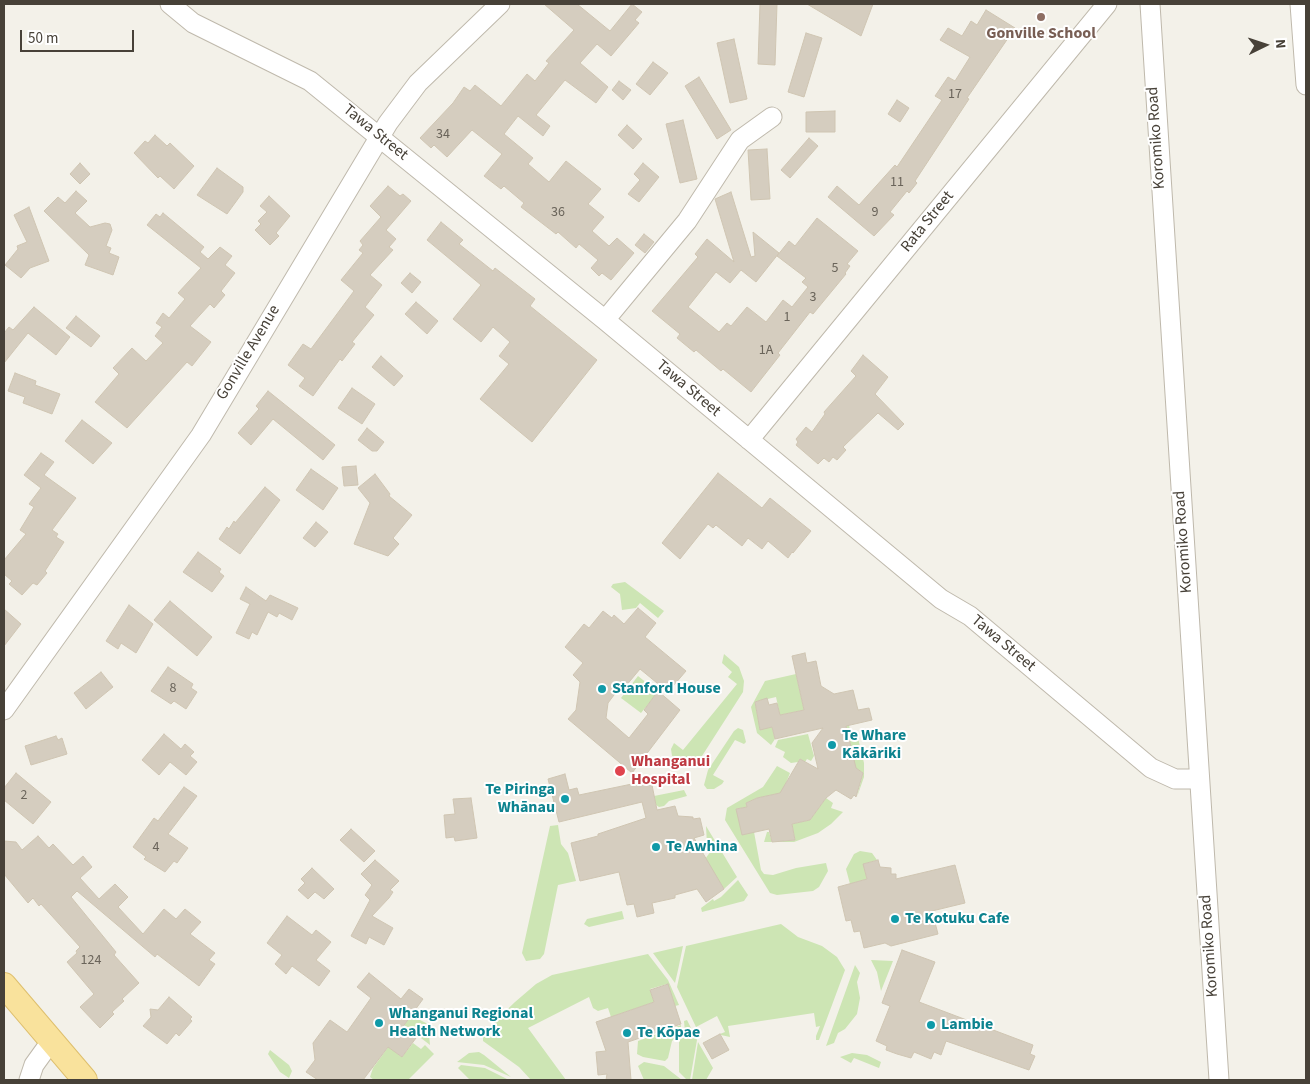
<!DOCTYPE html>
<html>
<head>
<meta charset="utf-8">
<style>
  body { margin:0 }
  #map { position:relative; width:1310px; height:1084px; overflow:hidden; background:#f3f1e9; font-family:"Source Sans 3",sans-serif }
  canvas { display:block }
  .frame { position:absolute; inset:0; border:5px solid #474138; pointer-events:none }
  .north { position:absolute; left:1240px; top:20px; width:50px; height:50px; -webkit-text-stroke:4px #fff; paint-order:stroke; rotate:86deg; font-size:14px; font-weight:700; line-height:20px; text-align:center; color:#474138 }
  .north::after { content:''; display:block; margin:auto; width:18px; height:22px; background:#474138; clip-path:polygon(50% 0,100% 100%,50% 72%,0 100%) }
  .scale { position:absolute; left:20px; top:30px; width:114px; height:22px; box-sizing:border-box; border:2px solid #474138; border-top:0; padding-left:6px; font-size:15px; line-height:18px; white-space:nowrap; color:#474138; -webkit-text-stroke:4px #fff; paint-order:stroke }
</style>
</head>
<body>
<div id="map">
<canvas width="1310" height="1084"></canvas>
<div class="frame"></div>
<div class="north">N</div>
<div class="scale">50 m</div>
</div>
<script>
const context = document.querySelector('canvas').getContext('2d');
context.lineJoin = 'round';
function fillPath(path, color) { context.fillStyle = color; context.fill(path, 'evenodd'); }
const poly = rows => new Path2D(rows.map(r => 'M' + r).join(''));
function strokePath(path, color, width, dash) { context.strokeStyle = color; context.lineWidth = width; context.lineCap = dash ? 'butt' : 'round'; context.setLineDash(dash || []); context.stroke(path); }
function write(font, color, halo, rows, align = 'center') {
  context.font = font + ' "Source Sans 3",sans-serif'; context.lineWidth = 4; context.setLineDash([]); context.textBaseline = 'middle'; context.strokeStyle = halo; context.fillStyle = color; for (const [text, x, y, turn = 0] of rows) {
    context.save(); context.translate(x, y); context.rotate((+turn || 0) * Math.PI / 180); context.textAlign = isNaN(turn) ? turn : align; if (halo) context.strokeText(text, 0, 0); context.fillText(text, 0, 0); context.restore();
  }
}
const green = poly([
  [625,582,664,611,658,618,640,603,636,608,622,610,620,594,611,587,613,584],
  [724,654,739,667,744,681,743,692,702,756,695,762,681,763,672,756,671,749,674,743,683,750,737,684,728,677,732,672,722,663],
  [796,674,804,710,780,715,776,697,755,702,760,729,772,727,775,739,771,745,757,733,751,707,765,681],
  [638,676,658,692,641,713,621,698],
  [849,725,851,735,858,738,864,763,864,777,857,797,863,773,854,767,846,726],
  [738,728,743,730,746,742,744,744,735,740,713,775,724,781,722,784,714,789,707,789,704,785,708,770,734,731],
  [808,734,814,756,811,761,807,759,805,762,800,759,798,762,791,763,783,757,785,752,775,747,778,740],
  [777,766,790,773,782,793,757,798,746,803,747,807,736,809,754,832,761,870,764,874,773,875,796,868,826,863,828,871,819,887,813,891,777,895,770,893,725,820,727,808,763,787],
  [684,790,687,796,669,801,664,806,659,807,656,805,654,796],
  [826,798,833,803,831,808,843,812,831,824,818,833,794,842,764,842,767,832,769,832,772,842,795,840,792,824,810,820],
  [558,825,561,844,568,853,576,881,558,885,544,954,540,959,526,961,522,953,550,826],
  [706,826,737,877,724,889,705,859,711,851,707,845],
  [860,851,872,853,877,860,864,864,867,879,850,884,846,869,854,854],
  [738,880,748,895,744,901,702,912,701,908,713,899,714,901,721,897],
  [622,911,624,919,589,927,584,924,587,919],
  [781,924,798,937,822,946,837,957,845,970,819,1040,816,1040,816,1036,820,1026,816,1027,814,1013,728,1026,730,1037,721,1035,720,1034,725,1032,717,1016,696,1027,677,987,686,946],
  [683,946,678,970,675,983,653,953],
  [648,954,668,980,679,1005,675,1006,667,984,650,989,654,1002,611,1017,608,1008,598,1011,593,1008,589,997,528,1028,566,1080,531,1080,519,1067,483,1041,483,1036,489,1027,515,1002,536,984,552,975],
  [871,960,893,961,881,991,877,972],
  [855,965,860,973,857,982,860,998,857,1014,845,1029,838,1033,834,1043,826,1046],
  [414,1017,428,1024,430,1045,404,1025,409,1018],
  [687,1020,697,1040,690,1080,687,1080,679,1072,679,1042,685,1032,684,1021],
  [681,1025,681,1032,672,1041,668,1058,665,1061,643,1057,637,1054,638,1041],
  [399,1032,400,1033,390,1048,402,1057,413,1043,421,1049,425,1045,434,1054,408,1080,374,1080,370,1077,373,1068],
  [698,1042,713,1068,706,1080,692,1080],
  [270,1050,289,1065,292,1071,289,1078,280,1072,268,1054],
  [479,1052,484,1055,511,1077,484,1065,457,1062,469,1053],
  [852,1053,867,1055,881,1062,879,1068,854,1058,851,1063,840,1057],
  [644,1062,664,1066,682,1080,644,1080,638,1066],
  [461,1065,485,1068,509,1080,470,1080,458,1068]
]);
const building = poly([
  [544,4,577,4,610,31,632,4,642,12,635,20,639,23,611,56,597,44,580,63,608,87,596,103,565,80,536,115,550,126,543,136,518,116,504,134,533,158,528,164,549,182,566,161,601,189,588,204,604,217,592,231,609,246,617,238,634,253,611,280,602,273,599,276,591,268,598,260,579,244,576,248,558,232,556,234,521,207,524,203,504,186,501,189,484,176,502,154,472,130,447,157,434,145,431,148,420,138,453,103,464,87,470,91,475,85,501,106,527,74,535,81,549,63,546,61,574,30,544,4],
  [760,4,777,4,775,65,758,64,760,4],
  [807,4,873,4,861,36,807,4],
  [986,10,1015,28,967,98,969,99,915,181,917,183,909,193,907,191,890,212,894,215,874,236,828,197,837,186,859,205,895,165,897,167,942,100,935,96,948,77,955,81,970,57,940,40,948,28,962,36,971,21,977,25,986,10],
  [806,33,822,38,804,97,788,92,806,33],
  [734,39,747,99,730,103,717,43,734,39],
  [653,62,668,73,650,95,636,84,653,62],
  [699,77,731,130,717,139,685,86,699,77],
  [619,81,631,90,623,100,612,90,619,81],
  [897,100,909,108,900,122,888,114,897,100],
  [835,111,835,132,806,132,806,112,835,111],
  [683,120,697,179,680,183,666,124,683,120],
  [627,125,642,139,633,149,618,135,627,125],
  [155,135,167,146,170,143,194,166,174,189,160,176,158,178,134,153,145,141,148,143,155,135],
  [809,138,818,146,790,178,781,170,809,138],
  [767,149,770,199,751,200,748,150,767,149],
  [80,163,90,174,80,184,70,174,80,163],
  [643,163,659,177,639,202,628,194,640,180,634,174,643,163],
  [217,168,243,187,243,192,227,214,197,195,217,168],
  [388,186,400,196,403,194,411,201,386,230,396,239,389,247,393,250,370,275,382,285,365,307,374,315,352,342,355,344,342,361,340,359,313,396,299,386,305,378,288,365,303,344,311,349,354,291,341,280,363,253,359,250,363,245,360,241,381,217,370,206,388,186],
  [76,191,87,201,75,213,90,227,105,223,110,224,112,230,106,246,111,248,109,253,119,257,113,275,85,265,89,255,44,211,58,197,65,203,76,191],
  [731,192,751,257,755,256,753,232,779,253,756,282,741,270,730,283,716,272,688,307,719,332,727,323,731,326,747,307,766,322,783,300,792,307,808,287,802,282,806,278,777,256,789,241,795,246,817,218,858,251,847,264,850,266,845,273,846,274,813,314,810,312,778,353,780,355,751,392,723,369,721,371,696,350,694,352,677,338,680,334,652,311,698,257,695,254,707,239,734,262,715,199,731,192],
  [269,196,290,216,276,233,279,236,270,245,255,230,261,224,258,221,267,212,260,206,269,196],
  [29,207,49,261,30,268,21,278,5,265,18,249,17,246,27,242,14,215,29,207],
  [163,213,204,247,200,252,208,259,220,247,232,256,225,265,235,273,221,291,225,295,214,308,210,304,190,326,211,342,192,366,187,362,127,428,95,402,119,374,113,368,132,348,146,361,163,343,155,336,162,327,156,323,163,313,169,318,185,299,178,293,201,268,147,225,156,214,160,217,163,213],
  [441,222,463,240,459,244,493,271,495,268,535,299,530,306,597,360,532,442,480,399,509,364,499,356,510,342,493,327,481,342,453,319,481,285,427,240,441,222],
  [644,234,654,242,645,253,635,245,644,234],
  [410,273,421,282,412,293,401,283,410,273],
  [416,302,438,321,427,334,405,314,416,302],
  [34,307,70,337,56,355,28,333,4,363,4,333,9,327,13,330,34,307],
  [76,316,100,336,91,347,66,328,76,316],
  [863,355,888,377,875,394,904,424,898,430,878,413,843,447,846,450,837,460,833,457,829,462,824,458,818,464,796,445,798,442,796,439,806,427,812,432,825,414,824,412,856,376,851,371,863,355],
  [381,356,403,376,394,386,372,367,381,356],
  [15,373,36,381,35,385,60,394,52,414,23,403,25,397,8,391,15,373],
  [352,388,375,404,362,424,338,408,352,388],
  [268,391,335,445,323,460,273,419,251,445,238,433,259,409,256,406,268,391],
  [82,420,112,443,93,464,65,441,82,420],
  [367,428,384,442,377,451,372,451,358,440,367,428],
  [41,453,54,462,44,475,76,498,52,530,58,534,56,537,64,542,45,571,47,573,37,585,33,583,22,595,9,584,12,581,4,574,4,560,26,534,20,530,34,507,29,504,41,488,24,475,41,453],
  [356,466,358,485,344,486,342,467,356,466],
  [311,469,338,488,323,510,296,490,311,469],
  [718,473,762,508,770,498,811,531,793,553,792,552,788,558,768,541,762,549,748,538,742,546,716,525,713,528,708,524,680,559,662,543,718,473],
  [375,474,390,494,389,496,412,515,393,538,399,544,388,556,354,544,370,503,358,488,375,474],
  [265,487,280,500,240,554,219,539,227,527,229,529,234,521,235,523,265,487],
  [316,522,328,532,315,547,303,538,316,522],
  [198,552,221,569,219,572,224,576,212,592,183,572,198,552],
  [246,587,266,601,270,595,298,608,292,620,279,613,277,617,268,612,257,635,252,632,249,639,236,633,250,604,240,599,246,587],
  [170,601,212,637,197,656,154,620,170,601],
  [129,605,153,624,136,653,121,643,118,649,106,641,129,605],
  [638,608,656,623,645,637,686,671,668,692,640,669,620,693,617,691,608,703,606,718,629,738,648,714,644,710,658,691,680,710,632,773,568,719,576,710,580,682,573,675,583,663,565,647,584,624,589,628,603,611,612,618,614,615,624,624,638,608],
  [4,609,21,624,4,646,4,609],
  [805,653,807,663,816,661,821,686,834,694,853,690,858,710,869,708,872,720,846,726,856,768,863,773,856,797,854,795,851,799,836,790,826,798,810,820,792,824,795,840,772,842,769,829,742,835,736,809,747,807,746,803,757,798,780,793,800,759,818,769,812,743,823,728,775,739,772,727,760,730,755,702,767,698,769,705,777,703,780,715,804,710,792,656,805,653],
  [168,667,193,684,191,688,197,692,186,709,174,701,171,704,151,691,168,667],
  [101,672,113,687,86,709,74,693,101,672],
  [164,734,181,749,185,744,194,752,190,756,197,762,186,775,170,762,159,775,142,760,164,734],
  [56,736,58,740,62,738,67,754,31,765,25,746,56,736],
  [16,773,51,802,33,824,4,800,4,788,16,773],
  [565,774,569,790,577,788,579,795,651,780,657,810,675,806,678,816,693,817,693,819,700,818,704,835,694,838,724,889,706,902,697,889,675,895,675,898,652,903,654,913,637,917,634,904,627,905,619,872,580,881,571,843,598,836,598,834,646,818,642,802,559,822,548,779,565,774],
  [184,787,197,796,168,834,188,848,177,863,174,861,165,872,144,859,146,857,133,847,154,818,158,821,184,787],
  [471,798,477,838,455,841,454,837,446,838,444,815,455,814,453,799,471,798],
  [351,829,375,851,364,862,340,840,351,829],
  [38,836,49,848,53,844,73,865,83,856,92,867,80,878,99,899,115,884,128,897,118,907,143,934,164,909,176,919,185,909,201,922,190,934,215,953,209,960,215,964,199,986,157,954,155,957,77,891,71,897,116,952,114,955,139,983,122,999,124,1001,112,1012,114,1014,100,1028,80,1007,94,994,67,962,77,953,76,951,80,947,41,904,39,906,33,898,28,903,4,874,4,841,16,842,22,850,38,836],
  [375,860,399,881,390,890,393,892,389,898,372,916,393,928,384,945,369,937,366,944,351,936,370,900,365,895,372,885,361,874,375,860],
  [878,860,880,867,891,868,891,874,896,874,896,879,955,865,965,903,932,911,938,934,891,946,885,943,864,948,860,931,854,932,851,920,846,921,838,887,867,879,863,864,878,860],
  [312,868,334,889,324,899,315,892,308,899,298,890,305,883,301,879,312,868],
  [287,916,312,935,316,930,331,942,316,960,330,971,319,986,292,966,286,974,275,964,282,955,267,943,287,916],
  [902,950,935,962,919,1002,1033,1045,1030,1054,1035,1056,1029,1070,946,1041,941,1055,934,1052,931,1059,914,1052,911,1058,897,1054,886,1050,887,1046,876,1041,890,1006,882,1003,902,950],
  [369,973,401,999,409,989,423,999,402,1028,416,1038,402,1057,388,1047,363,1080,318,1080,306,1072,315,1060,313,1043,330,1020,347,1032,371,998,357,987,369,973],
  [668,984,681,1024,628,1042,631,1080,606,1080,607,1074,598,1075,596,1052,606,1051,596,1022,654,1002,650,990,668,984],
  [169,997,192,1017,190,1019,192,1021,179,1036,176,1033,167,1044,143,1026,151,1017,150,1009,158,1010,169,997],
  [720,1034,729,1050,712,1059,703,1043,720,1034]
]);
const minor = poly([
  [170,4,193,23,310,81,605,320,941,599,970,616,1151,768,1175,779,1199,779],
  [1150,4,1219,1080],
  [1300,4,1306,85],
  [605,320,687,221,740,140,772,117],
  [749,440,1107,4],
  [4,710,201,435,388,123,418,83,500,4],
  [29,1080,34,1065,52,1040]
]);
const major = poly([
  [4,985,85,1080]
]);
const markers = [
  [1041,17,5,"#8d6e63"],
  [602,689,5,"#0f9aa8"],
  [832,745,5,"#0f9aa8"],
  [620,771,6,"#e0444e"],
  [565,799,5,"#0f9aa8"],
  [656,847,5,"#0f9aa8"],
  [895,919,5,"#0f9aa8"],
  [379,1023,5,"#0f9aa8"],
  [931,1025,5,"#0f9aa8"],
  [627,1033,5,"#0f9aa8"]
];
const numberNames = [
  ["17",955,95],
  ["34",443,135],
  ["11",897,183],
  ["36",558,213],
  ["9",875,213],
  ["5",835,269],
  ["3",813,298],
  ["1",787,318],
  ["1A",766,351],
  ["8",173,689],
  ["2",24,796],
  ["4",156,848],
  ["124",91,961]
];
const educationNames = [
  ["Gonville School",1041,34]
];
const streetNames = [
  ["Tawa Street",375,133,39],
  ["Koromiko Road",1157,138,-94],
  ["Rata Street",928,222,-51],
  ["Gonville Avenue",249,353,-59],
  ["Tawa Street",688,389,40],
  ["Koromiko Road",1184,542,-94],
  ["Tawa Street",1003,644,40],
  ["Koromiko Road",1210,946,-94]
];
const cultureNames = [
  ["Stanford House",612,689],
  ["Te Whare",842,736],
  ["Kākāriki",842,754],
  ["Te Piringa",555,790,"right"],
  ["Whānau",555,808,"right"],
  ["Te Awhina",666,847],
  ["Te Kotuku Cafe",905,919],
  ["Whanganui Regional",389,1014],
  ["Health Network",389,1032],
  ["Lambie",941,1025],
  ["Te Kōpae",637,1033]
];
const healthNames = [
  ["Whanganui",631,762],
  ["Hospital",631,780]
];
fillPath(green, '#cde5b4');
fillPath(building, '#d5cdbf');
strokePath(building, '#cfc5b2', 1);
strokePath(minor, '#bfb9ac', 21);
strokePath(major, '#debf6d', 26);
strokePath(minor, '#fff', 19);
strokePath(major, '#f9e29c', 24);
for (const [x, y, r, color] of markers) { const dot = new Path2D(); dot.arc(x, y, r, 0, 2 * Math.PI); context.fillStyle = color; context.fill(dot); strokePath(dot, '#fff', 2); }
write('14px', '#6a645a', null, numberNames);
write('bold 16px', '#785e54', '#fff', educationNames);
write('16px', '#474138', '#fff', streetNames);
write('bold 16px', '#0d838f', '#fff', cultureNames, 'left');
write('bold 16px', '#be3a42', '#fff', healthNames, 'left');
</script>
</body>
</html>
